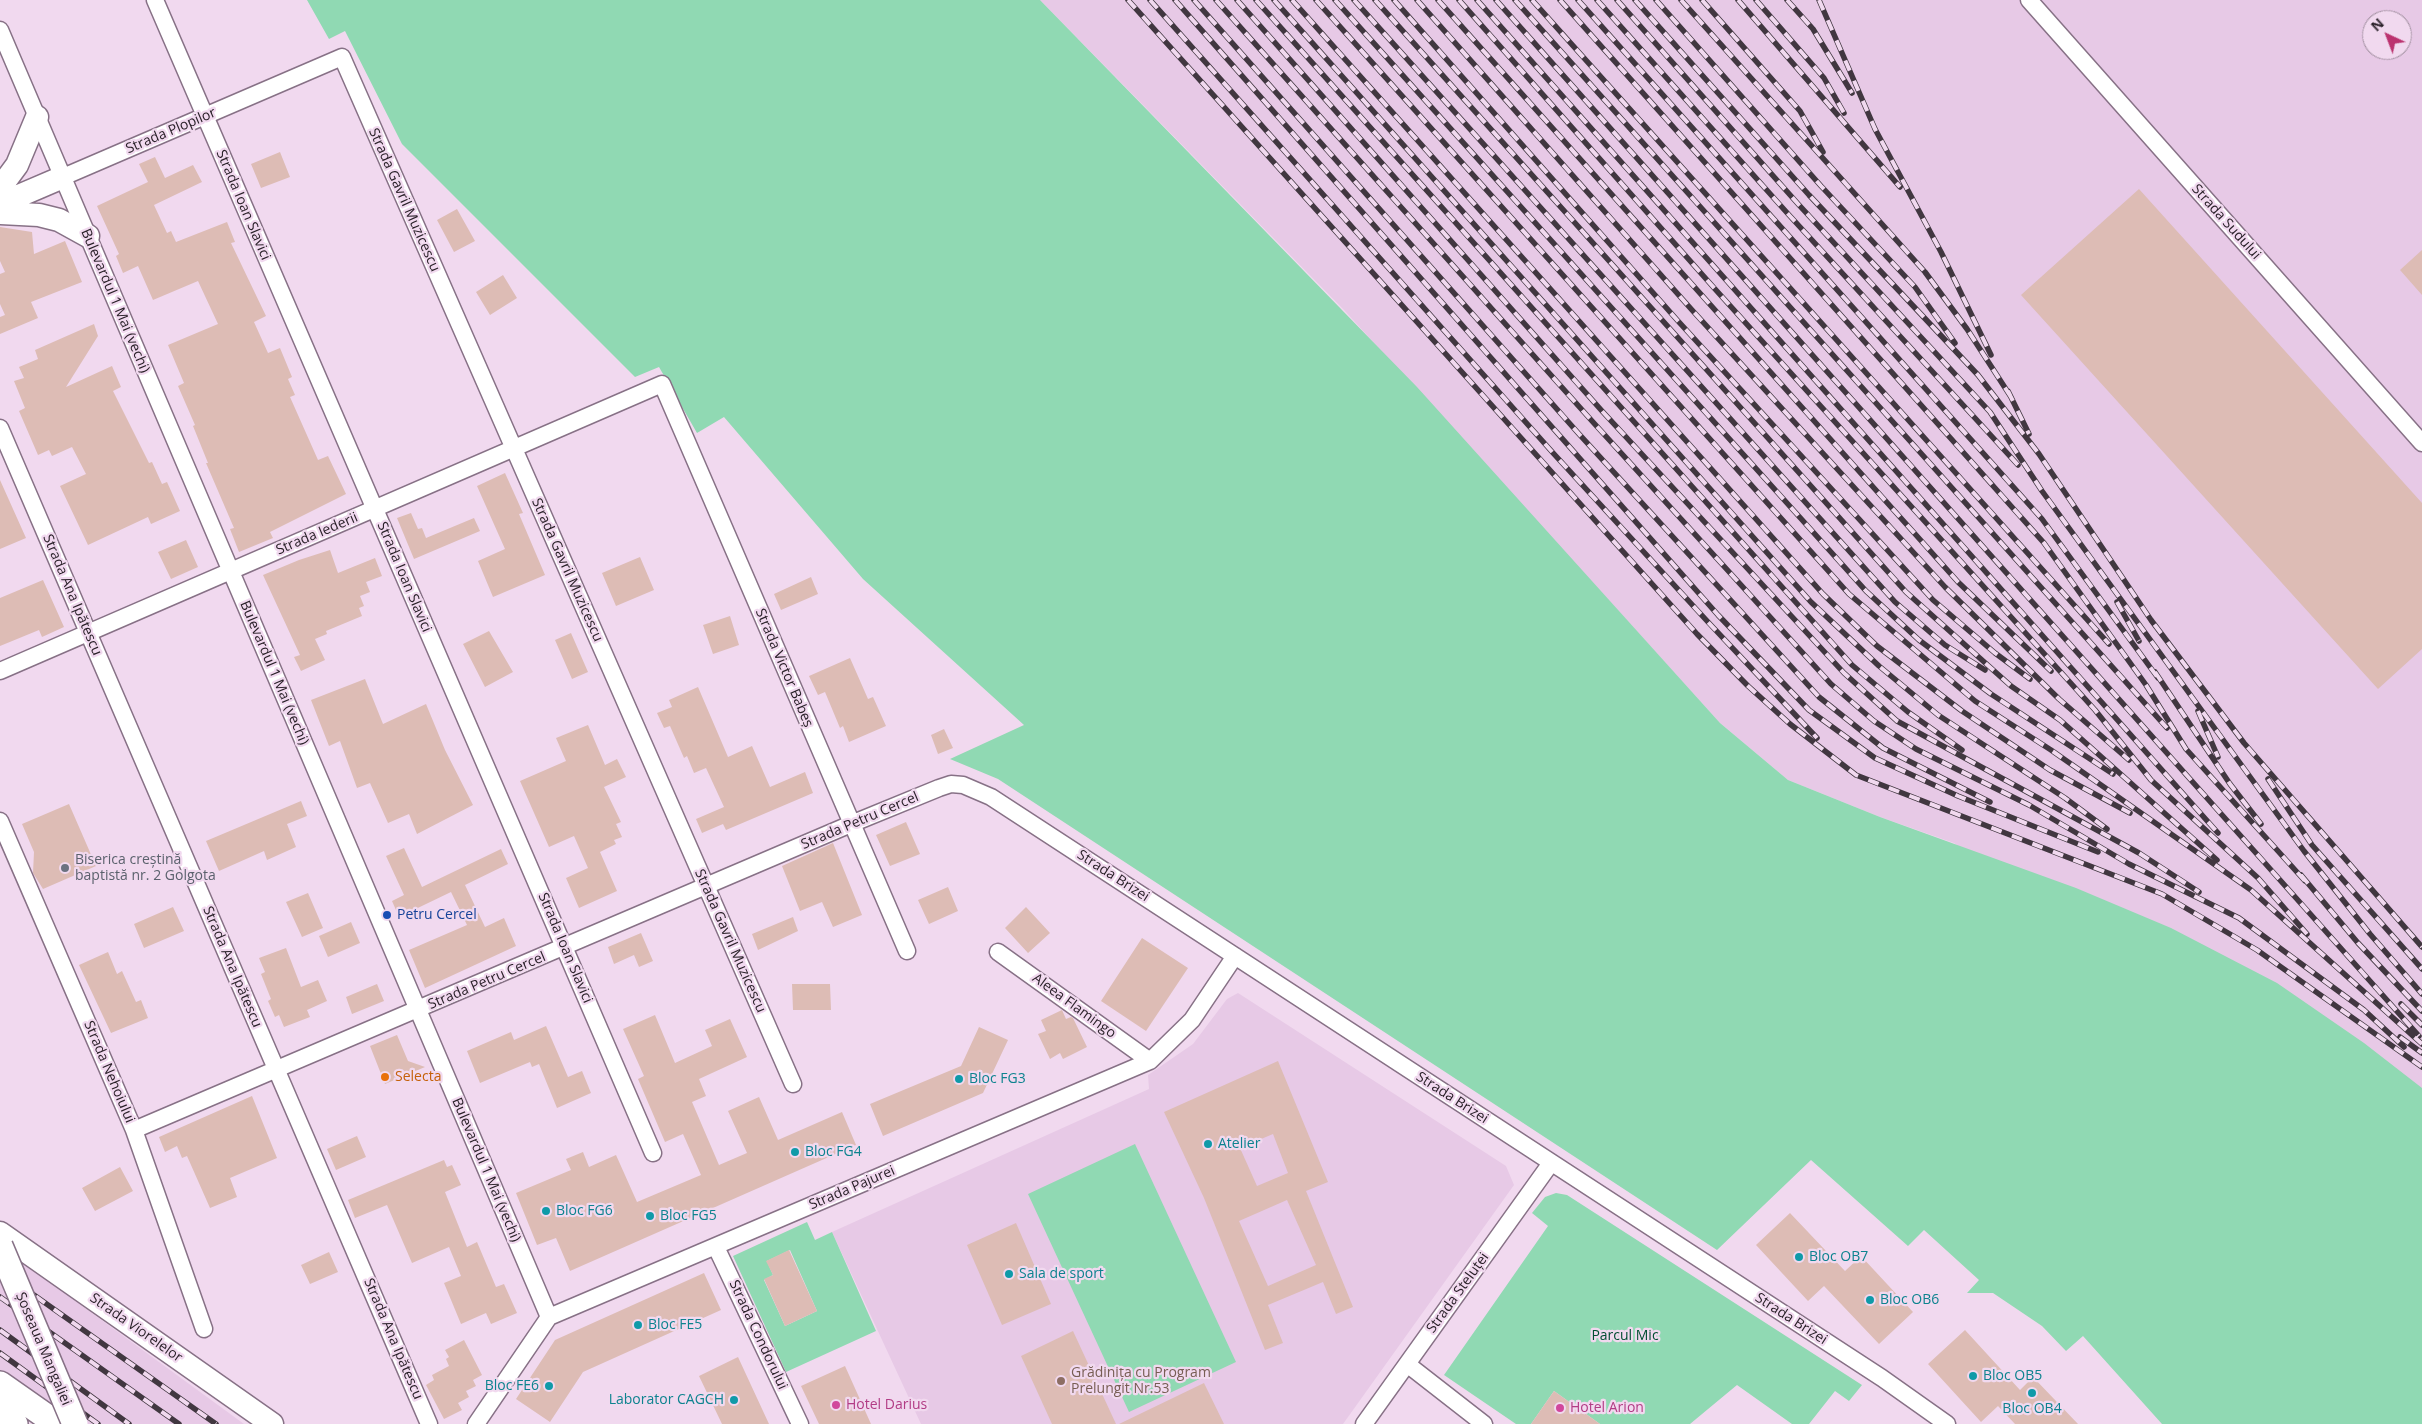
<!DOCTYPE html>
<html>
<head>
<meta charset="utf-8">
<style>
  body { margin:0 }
  #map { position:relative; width:2422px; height:1424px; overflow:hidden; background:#f1d9ef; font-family:"Open Sans",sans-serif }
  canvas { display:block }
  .north { position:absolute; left:2362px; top:10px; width:50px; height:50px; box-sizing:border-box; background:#f1d9ef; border:1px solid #a18fa0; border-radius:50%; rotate:317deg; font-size:14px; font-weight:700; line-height:20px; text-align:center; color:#2a2129 }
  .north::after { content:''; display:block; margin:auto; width:18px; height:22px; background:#bb326f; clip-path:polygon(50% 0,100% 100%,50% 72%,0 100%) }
</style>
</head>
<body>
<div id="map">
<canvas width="2422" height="1424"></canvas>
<div class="north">N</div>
</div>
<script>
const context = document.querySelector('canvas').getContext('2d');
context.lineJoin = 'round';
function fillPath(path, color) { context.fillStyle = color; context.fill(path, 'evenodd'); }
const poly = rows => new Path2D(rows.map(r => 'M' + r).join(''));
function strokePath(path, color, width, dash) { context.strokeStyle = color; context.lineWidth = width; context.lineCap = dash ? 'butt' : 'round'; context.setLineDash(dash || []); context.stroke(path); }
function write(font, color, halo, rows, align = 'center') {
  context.font = font + ' "Open Sans",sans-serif'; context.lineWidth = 4.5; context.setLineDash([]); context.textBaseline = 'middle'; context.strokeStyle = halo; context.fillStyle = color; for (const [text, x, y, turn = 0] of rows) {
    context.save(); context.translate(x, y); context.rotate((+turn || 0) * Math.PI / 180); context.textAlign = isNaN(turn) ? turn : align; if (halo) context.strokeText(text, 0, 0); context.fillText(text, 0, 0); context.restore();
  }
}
const built = poly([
  [1040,0,2422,0,2422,1158,1954,843,1880,817,1788,780,1720,723,1344,310],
  [2372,20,2402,20,2402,50,2372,50],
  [1238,993,1506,1166,1514,1185,1343,1424,921,1424,832,1232,1149,1089,1148,1075,1193,1044,1227,999],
  [0,1246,244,1424,69,1424,0,1373]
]);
const green = poly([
  [307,0,1040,0,1417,387,1720,723,1788,780,1880,817,2076,888,2171,928,2277,983,2364,1043,2422,1088,2422,1424,2162,1424,2083,1336,2066,1351,2042,1326,1993,1293,1967,1293,1979,1280,1924,1230,1908,1246,1811,1160,1717,1250,998,779,950,759,1024,725,863,579,724,417,697,433,659,367,635,377,402,144,345,31,329,39],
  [1135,1144,1236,1362,1129,1412,1028,1194],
  [1556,1193,1567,1195,1862,1385,1849,1401,1835,1391,1809,1424,1792,1424,1737,1385,1690,1424,1600,1424,1554,1391,1531,1424,1516,1424,1444,1375,1548,1226,1532,1213,1545,1197],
  [807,1222,815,1240,832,1232,876,1331,786,1372,733,1256],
  [790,1250,817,1311,785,1326,764,1280,773,1275,767,1261]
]);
const building = poly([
  [280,152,290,177,261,188,251,164],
  [155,157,165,178,193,165,202,182,154,205,167,233,171,231,176,242,227,222,235,242,231,243,266,316,254,322,268,353,280,348,292,377,288,379,295,395,290,397,318,460,328,456,346,494,270,532,273,538,239,552,230,529,234,528,206,463,208,463,193,426,195,425,178,386,184,383,168,345,218,324,198,281,153,300,138,266,123,273,116,256,119,254,97,206,148,182,139,164],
  [2139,189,2422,503,2422,649,2378,689,2021,295],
  [457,209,475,241,454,252,437,220],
  [0,227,32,232,34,254,65,241,82,282,31,302,38,318,0,334,0,317,5,315,0,304,0,274,5,272,0,261],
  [2422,250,2422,295,2400,270],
  [503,275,517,298,490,315,476,292],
  [94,324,98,336,66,387,112,366,121,387,113,391,149,463,152,462,162,484,167,482,180,511,151,524,148,517,88,545,60,486,86,474,72,447,52,456,49,450,38,455,19,411,25,408,14,381,24,378,19,367,38,359,35,350],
  [505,473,523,513,519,514,545,575,493,597,478,561,505,549,477,486],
  [0,480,26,538,0,549],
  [411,513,418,529,422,528,426,538,474,518,480,531,414,559,397,518],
  [186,540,198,567,171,579,158,552],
  [330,550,338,573,375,558,382,576,366,582,370,592,360,596,364,606,359,608,362,616,326,631,327,634,315,639,325,660,301,671,294,657,300,655,263,575,299,560],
  [640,557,654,590,616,606,602,573],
  [811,577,818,594,781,610,774,594],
  [43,580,64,627,42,637,39,630,0,646,0,598],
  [730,616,739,645,713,654,703,625],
  [489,631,513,672,485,687,463,644],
  [571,633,588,672,572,679,555,640],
  [850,658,868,699,873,697,886,726,849,742,843,726,840,728,825,692,818,695,809,676],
  [365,679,383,724,426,704,445,750,473,805,417,834,409,814,388,823,370,783,357,788,340,741,329,746,311,700],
  [698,687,728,757,752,746,770,787,805,772,813,793,726,830,723,824,702,833,696,819,724,807,706,768,694,773,687,756,684,758,670,726,664,728,657,713,672,707,669,700],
  [588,725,605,765,617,759,626,777,604,787,621,822,616,824,622,837,614,840,616,844,600,852,617,891,579,908,566,878,588,868,574,836,549,847,520,781,566,761,556,738],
  [944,729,953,748,938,754,931,735],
  [301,801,307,816,287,824,296,847,267,860,264,851,219,871,206,841],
  [69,804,96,866,43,889,33,873,34,852,22,824],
  [906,822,920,854,890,866,876,835],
  [833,843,862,915,833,927,822,902,800,911,782,866],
  [404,848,422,887,501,849,508,864,465,885,485,927,504,918,516,946,425,988,409,950,467,925,451,892,399,917,392,901,404,895,386,856],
  [948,887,958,911,929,924,918,900],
  [308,893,323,928,302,937,286,902],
  [173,907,184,931,144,948,134,924],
  [1026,907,1050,933,1028,953,1005,928],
  [793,917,798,931,758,950,752,934],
  [351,922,360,943,328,957,319,936],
  [641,933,653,961,639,967,634,955,614,964,608,947],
  [1142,938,1188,968,1146,1031,1101,1001],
  [286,948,301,987,318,980,327,1001,307,1010,310,1017,284,1027,279,1015,275,1017,268,1001,271,999,261,974,265,972,259,958],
  [108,952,117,974,122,971,136,1002,141,1000,148,1018,111,1033,79,965],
  [377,984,384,1001,352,1014,346,997],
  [792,984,830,984,831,1010,793,1010],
  [1062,1010,1066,1019,1071,1017,1073,1018,1087,1047,1063,1059,1060,1053,1050,1059,1038,1034,1046,1031,1041,1020],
  [655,1015,675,1063,712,1046,705,1030,730,1019,747,1057,699,1079,706,1096,692,1102,719,1165,747,1153,728,1111,759,1097,778,1140,842,1112,856,1145,570,1271,556,1238,537,1245,516,1193,571,1170,566,1159,583,1152,589,1167,616,1155,637,1202,701,1175,683,1134,665,1142,638,1079,644,1076,623,1029],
  [546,1026,568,1077,582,1071,591,1093,557,1108,539,1064,532,1067,530,1062,480,1083,467,1051,511,1032,514,1040],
  [979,1027,1008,1040,983,1093,883,1136,870,1104,961,1066],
  [397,1035,408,1061,425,1067,385,1084,370,1046],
  [1278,1061,1328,1182,1306,1191,1353,1307,1336,1314,1323,1282,1268,1305,1283,1343,1265,1350,1204,1198,1164,1112],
  [1273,1134,1288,1173,1257,1186,1240,1148],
  [1287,1200,1316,1265,1268,1286,1239,1221],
  [252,1096,277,1158,230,1178,237,1197,210,1208,187,1156,182,1158,177,1146,165,1152,159,1137],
  [357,1136,366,1157,336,1170,327,1149],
  [444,1160,447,1167,452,1165,461,1185,445,1192,467,1247,477,1242,496,1287,504,1284,517,1313,491,1324,486,1313,461,1324,444,1283,461,1276,449,1247,412,1263,387,1205,355,1218,348,1200],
  [120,1167,133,1191,95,1211,82,1188],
  [1790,1213,1845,1271,1861,1256,1913,1312,1879,1344,1824,1286,1808,1301,1756,1245],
  [1016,1223,1051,1304,1002,1325,967,1245],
  [789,1250,817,1311,785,1326,764,1279,773,1275,766,1261],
  [329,1252,338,1272,310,1284,301,1265],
  [704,1273,721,1310,583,1372,550,1422,516,1399,555,1340],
  [1965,1330,2020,1390,2033,1377,2078,1424,2015,1424,1998,1406,1981,1422,1928,1364],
  [1073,1331,1116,1424,1052,1424,1021,1356],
  [464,1340,482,1375,473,1380,476,1386,466,1391,469,1397,458,1403,462,1410,444,1419,426,1385,434,1380,432,1375,449,1366,446,1359,449,1357,445,1350],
  [738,1357,769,1424,722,1424,699,1376],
  [845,1366,871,1424,819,1424,801,1386],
  [1204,1383,1224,1424,1119,1424],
  [1554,1391,1600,1424,1531,1424]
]);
const street = poly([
  [155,0,653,1153],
  [2029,0,2422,443],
  [0,30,549,1317],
  [63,177,342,57,793,1084],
  [0,428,429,1424],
  [0,671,662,384,907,951],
  [0,821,134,1130,204,1329],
  [998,952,1150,1061],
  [134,1130,851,824,939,788,951,784,963,785,991,797,1882,1378,1947,1424],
  [716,1247,800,1424],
  [1407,1364,1484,1424],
  [476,1424,549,1317,1150,1061,1192,1020,1235,956],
  [1364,1424,1551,1163]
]);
const secondary = poly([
  [0,188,17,165,37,117],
  [0,204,63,177],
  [0,213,39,215,59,220,88,236],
  [0,1233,272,1424]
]);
const primary = poly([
  [0,1384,57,1424],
  [0,1409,15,1424]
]);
const rail = poly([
  [1128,0,1697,634,1748,686,1790,724,1856,775,2162,894,2257,950,2422,1067],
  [1150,0,1554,454,1708,622,1817,738],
  [1175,0,1718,615,1809,710,1875,758,1958,796,2098,852],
  [1194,0,1579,434,1819,697,1883,748,1990,802],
  [1216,0,1592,421,1831,684,1874,721,1916,749,2029,805,2129,864,2239,918,2364,1010,2404,1047],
  [1237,0,1602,411,1844,673,1897,721,2139,853,2199,892],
  [1256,0,1852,665,1908,712,1962,750],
  [1274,0,1811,602,1879,666,1938,715,2065,798,2107,829],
  [1292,0,1823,594,1877,646,1962,711,2050,770,2130,813],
  [1316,0,1849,594,1975,701,2051,750,2251,890,2422,1044],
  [1335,0,1866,591,1919,640,1991,694,2113,774],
  [1354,0,1895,602,1945,645,1985,670],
  [1375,0,1906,592,2011,686,2060,720,2217,860],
  [1394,0,1678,321,1933,600,1995,653,2030,679],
  [1417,0,1692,310,1945,587,2059,699,2129,760],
  [1438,0,1958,582,2051,671],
  [1459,0,1715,289,2095,710,2151,780,2258,878,2307,934],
  [1477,0,2218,833],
  [1496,0,2419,1036],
  [1515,0,2167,728],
  [1532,0,2109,644],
  [1560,0,2044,543,2146,685,2186,749,2305,881],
  [1578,0,2042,519,2158,678],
  [1597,0,1789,215,2018,465],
  [1617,0,1799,205,1990,412,2042,491,2304,851,2370,934,2422,994],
  [1635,0,1809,195,1978,375,2039,454,2151,620,2244,743,2422,947],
  [1656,0,1821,186,1915,287,1955,343],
  [1681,0,1925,272,1967,329,2011,397],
  [1702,0,1800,111,1823,152],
  [1738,0,1900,187],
  [1756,0,1824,78,1844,113],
  [1787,0,1813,29,1852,93],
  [1819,0,1875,129,1941,252,1991,355],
  [2008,391,2029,434],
  [2117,602,2139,641],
  [2155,672,2230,784,2261,824],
  [2198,711,2218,757],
  [2268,779,2312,845,2422,969],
  [2301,875,2358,943,2422,1011],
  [2401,1004,2422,1025],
  [2400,1037,2422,1053],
  [0,1271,216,1424],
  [0,1297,179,1424],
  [0,1330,129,1424],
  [0,1353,98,1424]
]);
const primaryBridge = poly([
  [0,1246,75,1424]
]);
const markers = [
  [65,868,5,"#6b7280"],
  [387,915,5,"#1a4fb4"],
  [385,1077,5,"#e8710a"],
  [959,1079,5,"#0f9aa8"],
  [1208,1144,5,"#0f9aa8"],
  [795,1152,5,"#0f9aa8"],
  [546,1211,5,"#0f9aa8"],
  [650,1216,5,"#0f9aa8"],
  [1799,1257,5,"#0f9aa8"],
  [1009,1274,5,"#0f9aa8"],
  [1870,1300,5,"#0f9aa8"],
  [638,1325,5,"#0f9aa8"],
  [1973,1376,5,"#0f9aa8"],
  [1061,1381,5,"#8d6e63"],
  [549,1386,5,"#0f9aa8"],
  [2032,1393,5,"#0f9aa8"],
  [734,1400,5,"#0f9aa8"],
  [836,1405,5,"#d1479c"],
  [1560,1408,5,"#d1479c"]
];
const streetNames = [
  ["Strada Plopilor",171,131,-23],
  ["Strada Gavril Muzicescu",404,200,66],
  ["Strada Ioan Slavici",243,205,67],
  ["Strada Sudului",2226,222,48],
  ["Bulevardul 1 Mai (vechi)",115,301,67],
  ["Strada Iederii",317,534,-23],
  ["Strada Gavril Muzicescu",567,570,66],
  ["Strada Ioan Slavici",404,577,67],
  ["Strada Ana Ipătescu",72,595,67],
  ["Strada Victor Babeș",784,668,67],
  ["Bulevardul 1 Mai (vechi)",274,673,67],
  ["Strada Petru Cercel",860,821,-23],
  ["Strada Brizei",1113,876,33],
  ["Strada Gavril Muzicescu",730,941,66],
  ["Strada Ioan Slavici",565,948,67],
  ["Strada Ana Ipătescu",232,967,67],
  ["Strada Petru Cercel",487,981,-23],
  ["Aleea Flamingo",1074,1006,36],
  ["Strada Nehoiului",109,1072,67],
  ["Strada Brizei",1452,1098,33],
  ["Bulevardul 1 Mai (vechi)",486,1170,67],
  ["Strada Pajurei",852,1188,-23],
  ["Strada Steluței",1458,1293,-54],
  ["Strada Brizei",1791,1319,33],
  ["Strada Viorelelor",136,1328,35],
  ["Strada Condorului",758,1335,65],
  ["Strada Ana Ipătescu",393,1339,67],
  ["Șoseaua Mangaliei",43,1349,67]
];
const worshipNames = [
  ["Biserica creștină",75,860],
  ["baptistă nr. 2 Golgota",75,876]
];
const transitNames = [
  ["Petru Cercel",397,915]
];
const foodNames = [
  ["Selecta",395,1077]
];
const cultureNames = [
  ["Bloc FG3",969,1079],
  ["Atelier",1218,1144],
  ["Bloc FG4",805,1152],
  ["Bloc FG6",556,1211],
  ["Bloc FG5",660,1216],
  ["Bloc OB7",1809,1257],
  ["Sala de sport",1019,1274],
  ["Bloc OB6",1880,1300],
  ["Bloc FE5",648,1325],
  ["Bloc OB5",1983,1376],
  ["Bloc FE6",539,1386,"right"],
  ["Laborator CAGCH",724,1400,"right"],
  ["Bloc OB4",2032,1409,"center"]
];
const parkNames = [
  ["Parcul Mic",1625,1336]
];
const educationNames = [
  ["Grădinița cu Program",1071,1373],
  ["Prelungit Nr.53",1071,1389]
];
const hotelNames = [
  ["Hotel Darius",846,1405],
  ["Hotel Arion",1570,1408]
];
fillPath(built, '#e7c9e6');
fillPath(green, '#90d9b3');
fillPath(building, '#ddbcb5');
strokePath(street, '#877186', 19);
strokePath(secondary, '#877186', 25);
strokePath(primary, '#877186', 28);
strokePath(street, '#fff', 16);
strokePath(secondary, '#fff', 22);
strokePath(primary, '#fff', 25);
strokePath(rail, '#413740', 5.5);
strokePath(rail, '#f1d9ef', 4, [11]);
strokePath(primaryBridge, '#877186', 28, []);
strokePath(primaryBridge, '#fff', 25);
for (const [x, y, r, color] of markers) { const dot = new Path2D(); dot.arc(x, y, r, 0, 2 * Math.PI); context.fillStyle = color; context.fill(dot); strokePath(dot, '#f1d9ef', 2); }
write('14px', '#2a2129', '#f1d9ef', streetNames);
write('14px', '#5b616d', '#f1d9ef', worshipNames, 'left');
write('14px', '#164399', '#f1d9ef', transitNames, 'left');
write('14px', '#c56008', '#f1d9ef', foodNames, 'left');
write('14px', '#0d838f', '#f1d9ef', cultureNames, 'left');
write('14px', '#004e32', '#f1d9ef', parkNames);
write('14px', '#785e54', '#f1d9ef', educationNames, 'left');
write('14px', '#b23c85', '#f1d9ef', hotelNames, 'left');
</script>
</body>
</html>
